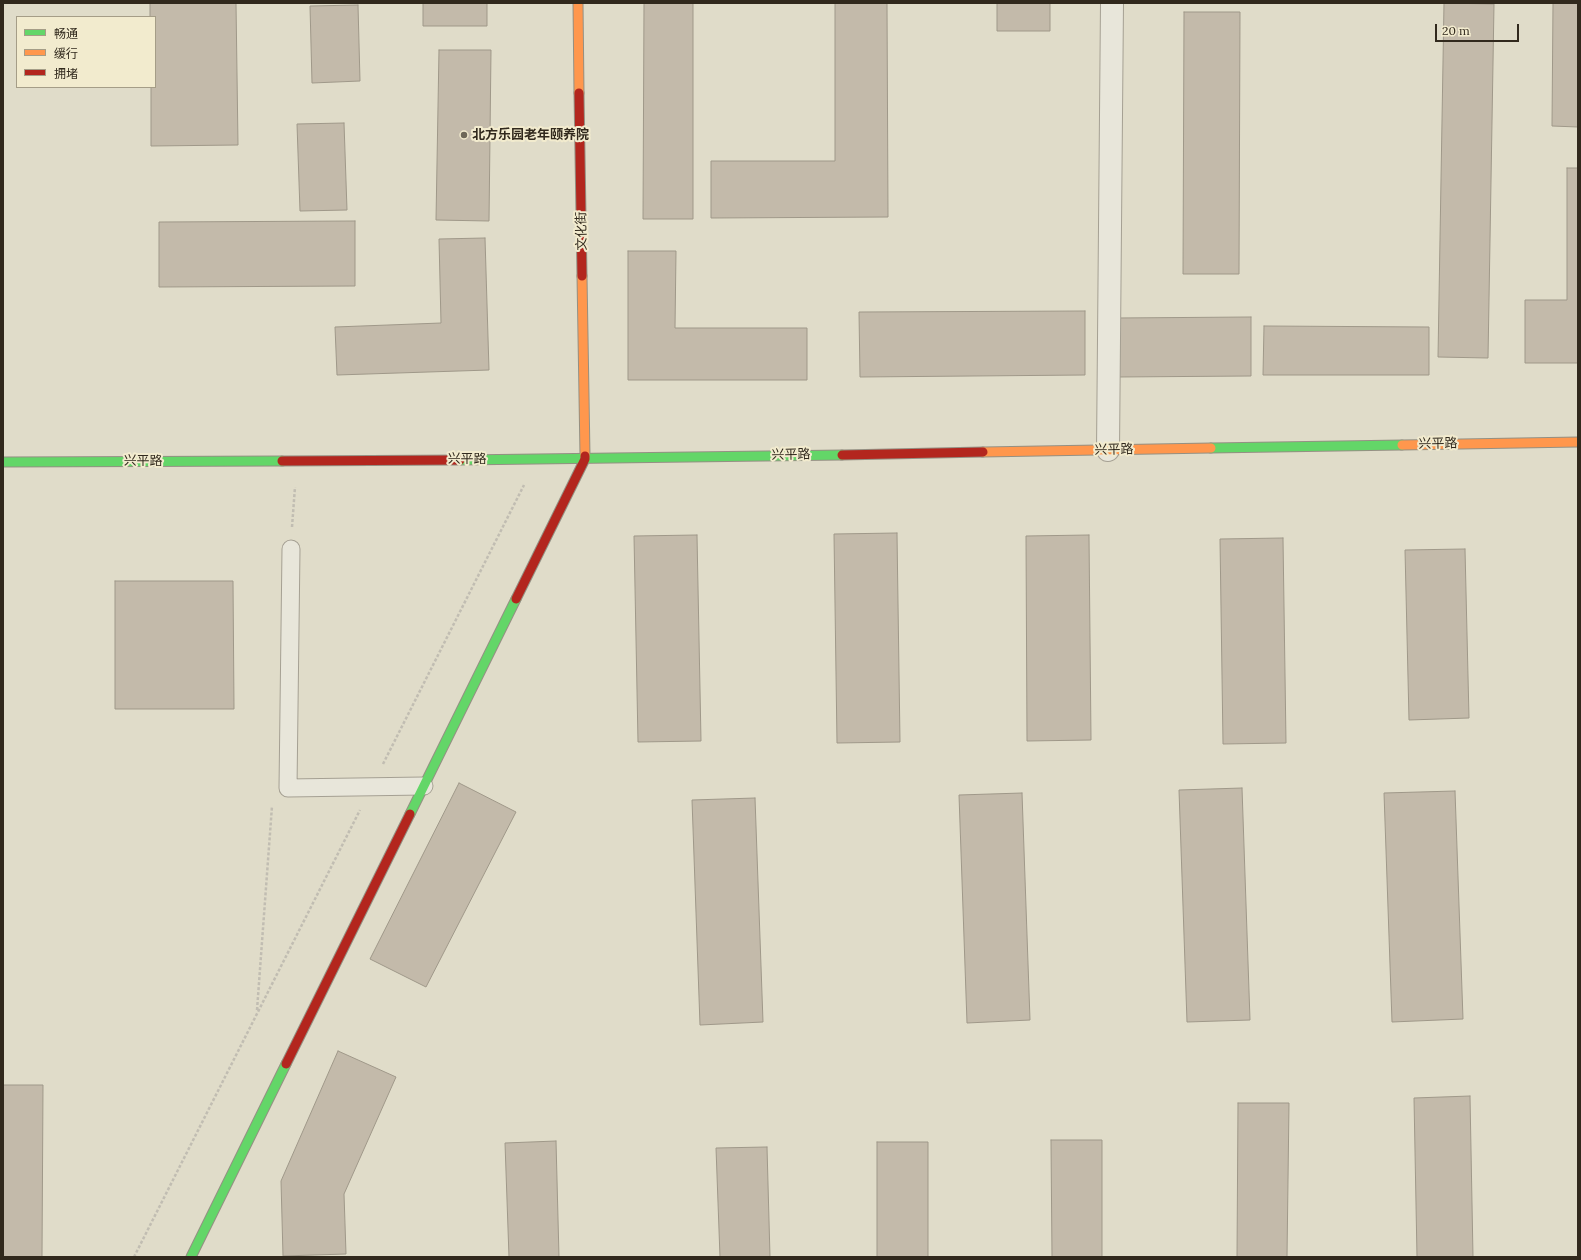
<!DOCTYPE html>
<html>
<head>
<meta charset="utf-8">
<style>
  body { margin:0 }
  #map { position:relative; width:1581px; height:1260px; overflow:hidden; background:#e0dcc9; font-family:Lora,"Noto Sans SC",serif }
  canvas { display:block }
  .frame { position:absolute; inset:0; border:4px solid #31291d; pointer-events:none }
  .legend { position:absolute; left:16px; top:16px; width:140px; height:72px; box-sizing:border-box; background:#f2ebce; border:1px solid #a59d87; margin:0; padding:5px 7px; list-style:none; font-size:12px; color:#31291d }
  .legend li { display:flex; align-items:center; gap:8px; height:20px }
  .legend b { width:20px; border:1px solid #a59d87 }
  .scale { position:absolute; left:1435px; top:24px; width:84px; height:18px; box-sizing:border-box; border:2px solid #31291d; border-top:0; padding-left:5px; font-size:12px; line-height:14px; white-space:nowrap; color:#31291d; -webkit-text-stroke:3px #f2ebce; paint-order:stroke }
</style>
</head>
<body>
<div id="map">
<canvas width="1581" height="1260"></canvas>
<div class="frame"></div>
<ul class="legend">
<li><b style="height:5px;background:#63d668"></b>畅通</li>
<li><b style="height:5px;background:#ff974d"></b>缓行</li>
<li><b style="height:5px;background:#b3261e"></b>拥堵</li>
</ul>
<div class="scale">20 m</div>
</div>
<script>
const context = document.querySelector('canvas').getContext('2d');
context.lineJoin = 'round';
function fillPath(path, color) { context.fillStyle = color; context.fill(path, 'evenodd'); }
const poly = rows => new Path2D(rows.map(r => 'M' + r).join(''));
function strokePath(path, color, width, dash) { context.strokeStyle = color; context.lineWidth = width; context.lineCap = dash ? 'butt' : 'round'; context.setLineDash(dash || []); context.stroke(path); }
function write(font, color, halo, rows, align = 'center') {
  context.font = font + ' Lora,"Noto Sans SC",serif'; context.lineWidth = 4; context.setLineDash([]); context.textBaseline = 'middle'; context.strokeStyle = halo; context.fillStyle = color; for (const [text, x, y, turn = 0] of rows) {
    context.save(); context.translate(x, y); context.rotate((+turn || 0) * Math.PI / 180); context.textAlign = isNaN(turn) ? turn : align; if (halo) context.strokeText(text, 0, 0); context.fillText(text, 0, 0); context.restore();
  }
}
const building = poly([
  [150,3,236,3,238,145,151,146,151,87,155,87,155,17,150,17,150,3],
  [423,3,487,3,487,26,423,26,423,3],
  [644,3,693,3,693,219,643,219,644,3],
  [835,3,887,3,888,217,711,218,711,161,835,161,835,3],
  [997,3,1050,3,1050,31,997,31,997,3],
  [1444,3,1494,4,1488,358,1438,357,1444,3],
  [1553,3,1578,3,1578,127,1552,126,1553,3],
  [358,5,360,81,312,83,310,6,358,5],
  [1184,12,1240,12,1239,274,1183,274,1184,12],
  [439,50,491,50,489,221,436,220,439,50],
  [344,123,347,210,300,211,297,124,344,123],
  [1567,168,1578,168,1578,363,1525,363,1525,300,1567,300,1567,168],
  [355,221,355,286,159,287,159,222,355,221],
  [485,238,489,370,337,375,335,327,441,323,439,239,485,238],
  [628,251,676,251,675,328,807,328,807,380,628,380,628,251],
  [1085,311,1085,375,860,377,859,312,1085,311],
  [1251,317,1251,376,1117,377,1116,318,1251,317],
  [1264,326,1429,327,1429,375,1263,375,1264,326],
  [897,533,900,742,837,743,834,534,897,533],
  [697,535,701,741,638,742,634,536,697,535],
  [1089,535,1091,740,1027,741,1026,536,1089,535],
  [1283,538,1286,743,1223,744,1220,539,1283,538],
  [1465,549,1469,718,1409,720,1405,550,1465,549],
  [115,581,233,581,234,709,115,709,115,581],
  [459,783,516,812,426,987,370,959,459,783],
  [1242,788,1250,1020,1187,1022,1179,790,1242,788],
  [1455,791,1463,1019,1392,1022,1384,793,1455,791],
  [1022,793,1030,1020,967,1023,959,795,1022,793],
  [755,798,763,1022,700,1025,692,800,755,798],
  [338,1051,396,1077,344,1194,346,1254,283,1256,281,1181,338,1051],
  [3,1085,43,1085,42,1257,3,1257,3,1085],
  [1470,1096,1473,1257,1417,1257,1414,1098,1470,1096],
  [1238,1103,1289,1103,1287,1257,1237,1257,1238,1103],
  [1051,1140,1102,1140,1102,1257,1052,1257,1051,1140],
  [556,1141,559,1257,509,1257,505,1143,556,1141],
  [877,1142,928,1142,928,1257,877,1257,877,1142],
  [767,1147,770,1257,720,1257,716,1148,767,1147]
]);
const path = poly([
  [292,527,295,487],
  [383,764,524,485],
  [257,1010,272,806],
  [134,1257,360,810]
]);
const lane = poly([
  [291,549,288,788,424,786]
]);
const street = poly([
  [1108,450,1112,3]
]);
const fast = poly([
  [1211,448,1402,445],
  [460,460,842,455],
  [3,462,282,461],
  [410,814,516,599],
  [191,1257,286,1064]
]);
const slow = poly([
  [578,3,579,93],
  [582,276,585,456],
  [1402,445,1578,442],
  [983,452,1211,448]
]);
const jam = poly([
  [579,93,582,276],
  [842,455,983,452],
  [282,461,460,460],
  [516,599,585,459,585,456],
  [286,1064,410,814]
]);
const markers = [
  [464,135,4,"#6e6859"]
];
const poiNames = [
  ["北方乐园老年颐养院",472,135]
];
const streetNames = [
  ["文化街",582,231,-91],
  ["兴平路",1438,444,-1],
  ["兴平路",1114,450,-1],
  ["兴平路",791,455,-1],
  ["兴平路",467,459],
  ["兴平路",143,461]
];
fillPath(building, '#c3baaa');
strokePath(building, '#9f9889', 1);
strokePath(lane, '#a5a093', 19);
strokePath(street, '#a5a093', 24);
strokePath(fast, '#949083', 11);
strokePath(slow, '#949083', 11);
strokePath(jam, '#949083', 11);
strokePath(path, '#c1bdb2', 2.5, [3, 2]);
strokePath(lane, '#e8e6da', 17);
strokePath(street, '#e8e6da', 22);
strokePath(fast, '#63d668', 9);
strokePath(slow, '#ff974d', 9);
strokePath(jam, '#b3261e', 9);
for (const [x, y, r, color] of markers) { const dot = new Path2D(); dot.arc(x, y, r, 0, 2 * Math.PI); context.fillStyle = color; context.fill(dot); strokePath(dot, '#f2ebce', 1.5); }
write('bold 13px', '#31291d', '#f2ebce', poiNames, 'left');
write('13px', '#31291d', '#f2ebce', streetNames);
</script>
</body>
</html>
